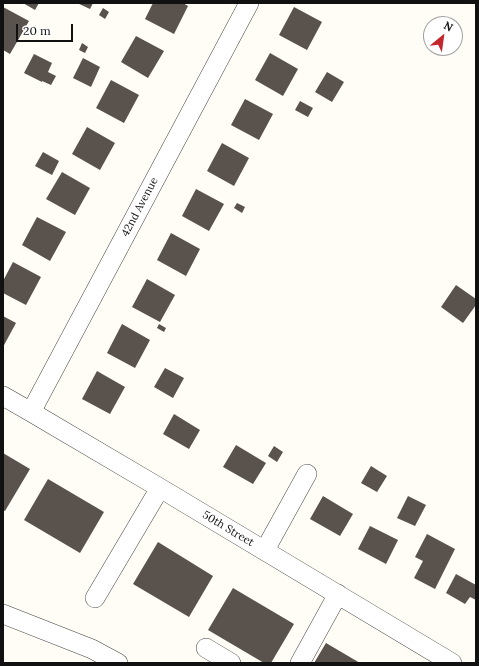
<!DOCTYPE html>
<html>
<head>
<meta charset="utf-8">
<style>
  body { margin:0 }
  #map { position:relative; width:479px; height:666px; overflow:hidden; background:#fffdf5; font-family:Lora,serif }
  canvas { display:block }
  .frame { position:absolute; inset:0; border:4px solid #111; pointer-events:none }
  .north { position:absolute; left:423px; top:16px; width:40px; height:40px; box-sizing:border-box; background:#fff; border:1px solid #a0a0a0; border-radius:50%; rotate:29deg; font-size:11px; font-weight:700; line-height:16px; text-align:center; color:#111 }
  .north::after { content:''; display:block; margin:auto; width:14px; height:18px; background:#c4262e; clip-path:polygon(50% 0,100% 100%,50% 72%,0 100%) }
  .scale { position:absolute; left:16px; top:24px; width:57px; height:18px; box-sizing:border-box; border:2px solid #111; border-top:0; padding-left:5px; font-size:12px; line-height:14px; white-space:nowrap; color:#111; -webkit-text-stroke:3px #fff; paint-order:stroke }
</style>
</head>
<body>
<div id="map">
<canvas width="479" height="666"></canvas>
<div class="frame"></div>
<div class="north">N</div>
<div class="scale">20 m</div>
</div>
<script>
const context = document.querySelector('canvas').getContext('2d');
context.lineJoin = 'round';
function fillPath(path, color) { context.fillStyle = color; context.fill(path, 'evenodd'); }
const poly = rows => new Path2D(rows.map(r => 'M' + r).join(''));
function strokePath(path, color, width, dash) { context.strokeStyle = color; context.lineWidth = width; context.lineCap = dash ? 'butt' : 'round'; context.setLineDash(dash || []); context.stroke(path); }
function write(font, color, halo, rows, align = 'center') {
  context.font = font + ' Lora,serif'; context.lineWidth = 4; context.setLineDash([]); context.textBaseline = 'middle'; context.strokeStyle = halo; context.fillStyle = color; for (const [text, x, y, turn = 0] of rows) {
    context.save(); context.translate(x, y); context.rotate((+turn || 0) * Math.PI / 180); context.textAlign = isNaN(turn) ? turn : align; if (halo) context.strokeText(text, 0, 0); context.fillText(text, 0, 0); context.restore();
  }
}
const building = poly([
  [23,3,39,3,35,10],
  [77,3,93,3,90,9],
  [153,3,183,3,188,6,174,34,145,19],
  [3,7,29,21,10,54,3,50],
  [294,7,322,22,307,50,279,35],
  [103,8,109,12,105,19,99,15],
  [136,36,164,51,148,78,121,62],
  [82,43,88,47,85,53,79,50],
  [270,53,298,69,283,96,255,80],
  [34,54,52,63,48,72,56,76,51,85,42,81,42,82,24,73],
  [83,58,100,67,91,87,73,78],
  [327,72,344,82,332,102,315,92],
  [111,80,139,95,124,123,96,108],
  [245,99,273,114,259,140,231,125],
  [300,101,313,108,308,117,295,110],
  [87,127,115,143,100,170,72,154],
  [222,143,249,158,234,186,207,171],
  [43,152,59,161,52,175,35,166],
  [62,172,90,188,75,215,46,199],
  [196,189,224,204,209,231,182,216],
  [237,203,245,207,242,213,234,208],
  [37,217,66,232,50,261,22,245],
  [171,233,200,249,186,276,157,260],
  [13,262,41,277,26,305,3,293,3,281],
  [147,279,175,295,160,322,132,307],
  [456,285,476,299,476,305,463,323,441,307],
  [3,316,16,323,3,347],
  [122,324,150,340,135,368,107,353],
  [159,324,166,328,164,332,157,328],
  [165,368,184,378,173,398,154,387],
  [97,371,125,387,110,414,82,399],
  [174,414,200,430,189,449,163,434],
  [236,445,266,463,253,484,223,467],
  [274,446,283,452,277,462,268,456],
  [3,453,30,469,5,511,3,510],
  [371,466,387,476,377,492,361,483],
  [48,479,104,512,80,553,24,520],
  [323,496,353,514,340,536,310,519],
  [408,496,426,505,415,526,397,518],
  [370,526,398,540,386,564,358,549],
  [427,534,455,549,435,589,414,578,423,561,415,557],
  [158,542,213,576,189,617,133,584],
  [456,574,476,585,476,600,470,597,465,604,446,593],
  [233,588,294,624,271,663,264,663,208,630],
  [326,643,360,663,314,663]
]);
const minor = poly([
  [3,396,31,412,160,488,452,663],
  [31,412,249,3],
  [265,550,307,474],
  [95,598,160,488],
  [3,614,92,649,118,663],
  [206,648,231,663],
  [300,663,338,594]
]);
const streetNames = [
  ["42nd Avenue",140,207,-62],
  ["50th Street",228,529,31]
];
fillPath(building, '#5a524d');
strokePath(minor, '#444', 20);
strokePath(minor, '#fff', 19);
write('11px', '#111', '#fff', streetNames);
</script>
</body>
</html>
